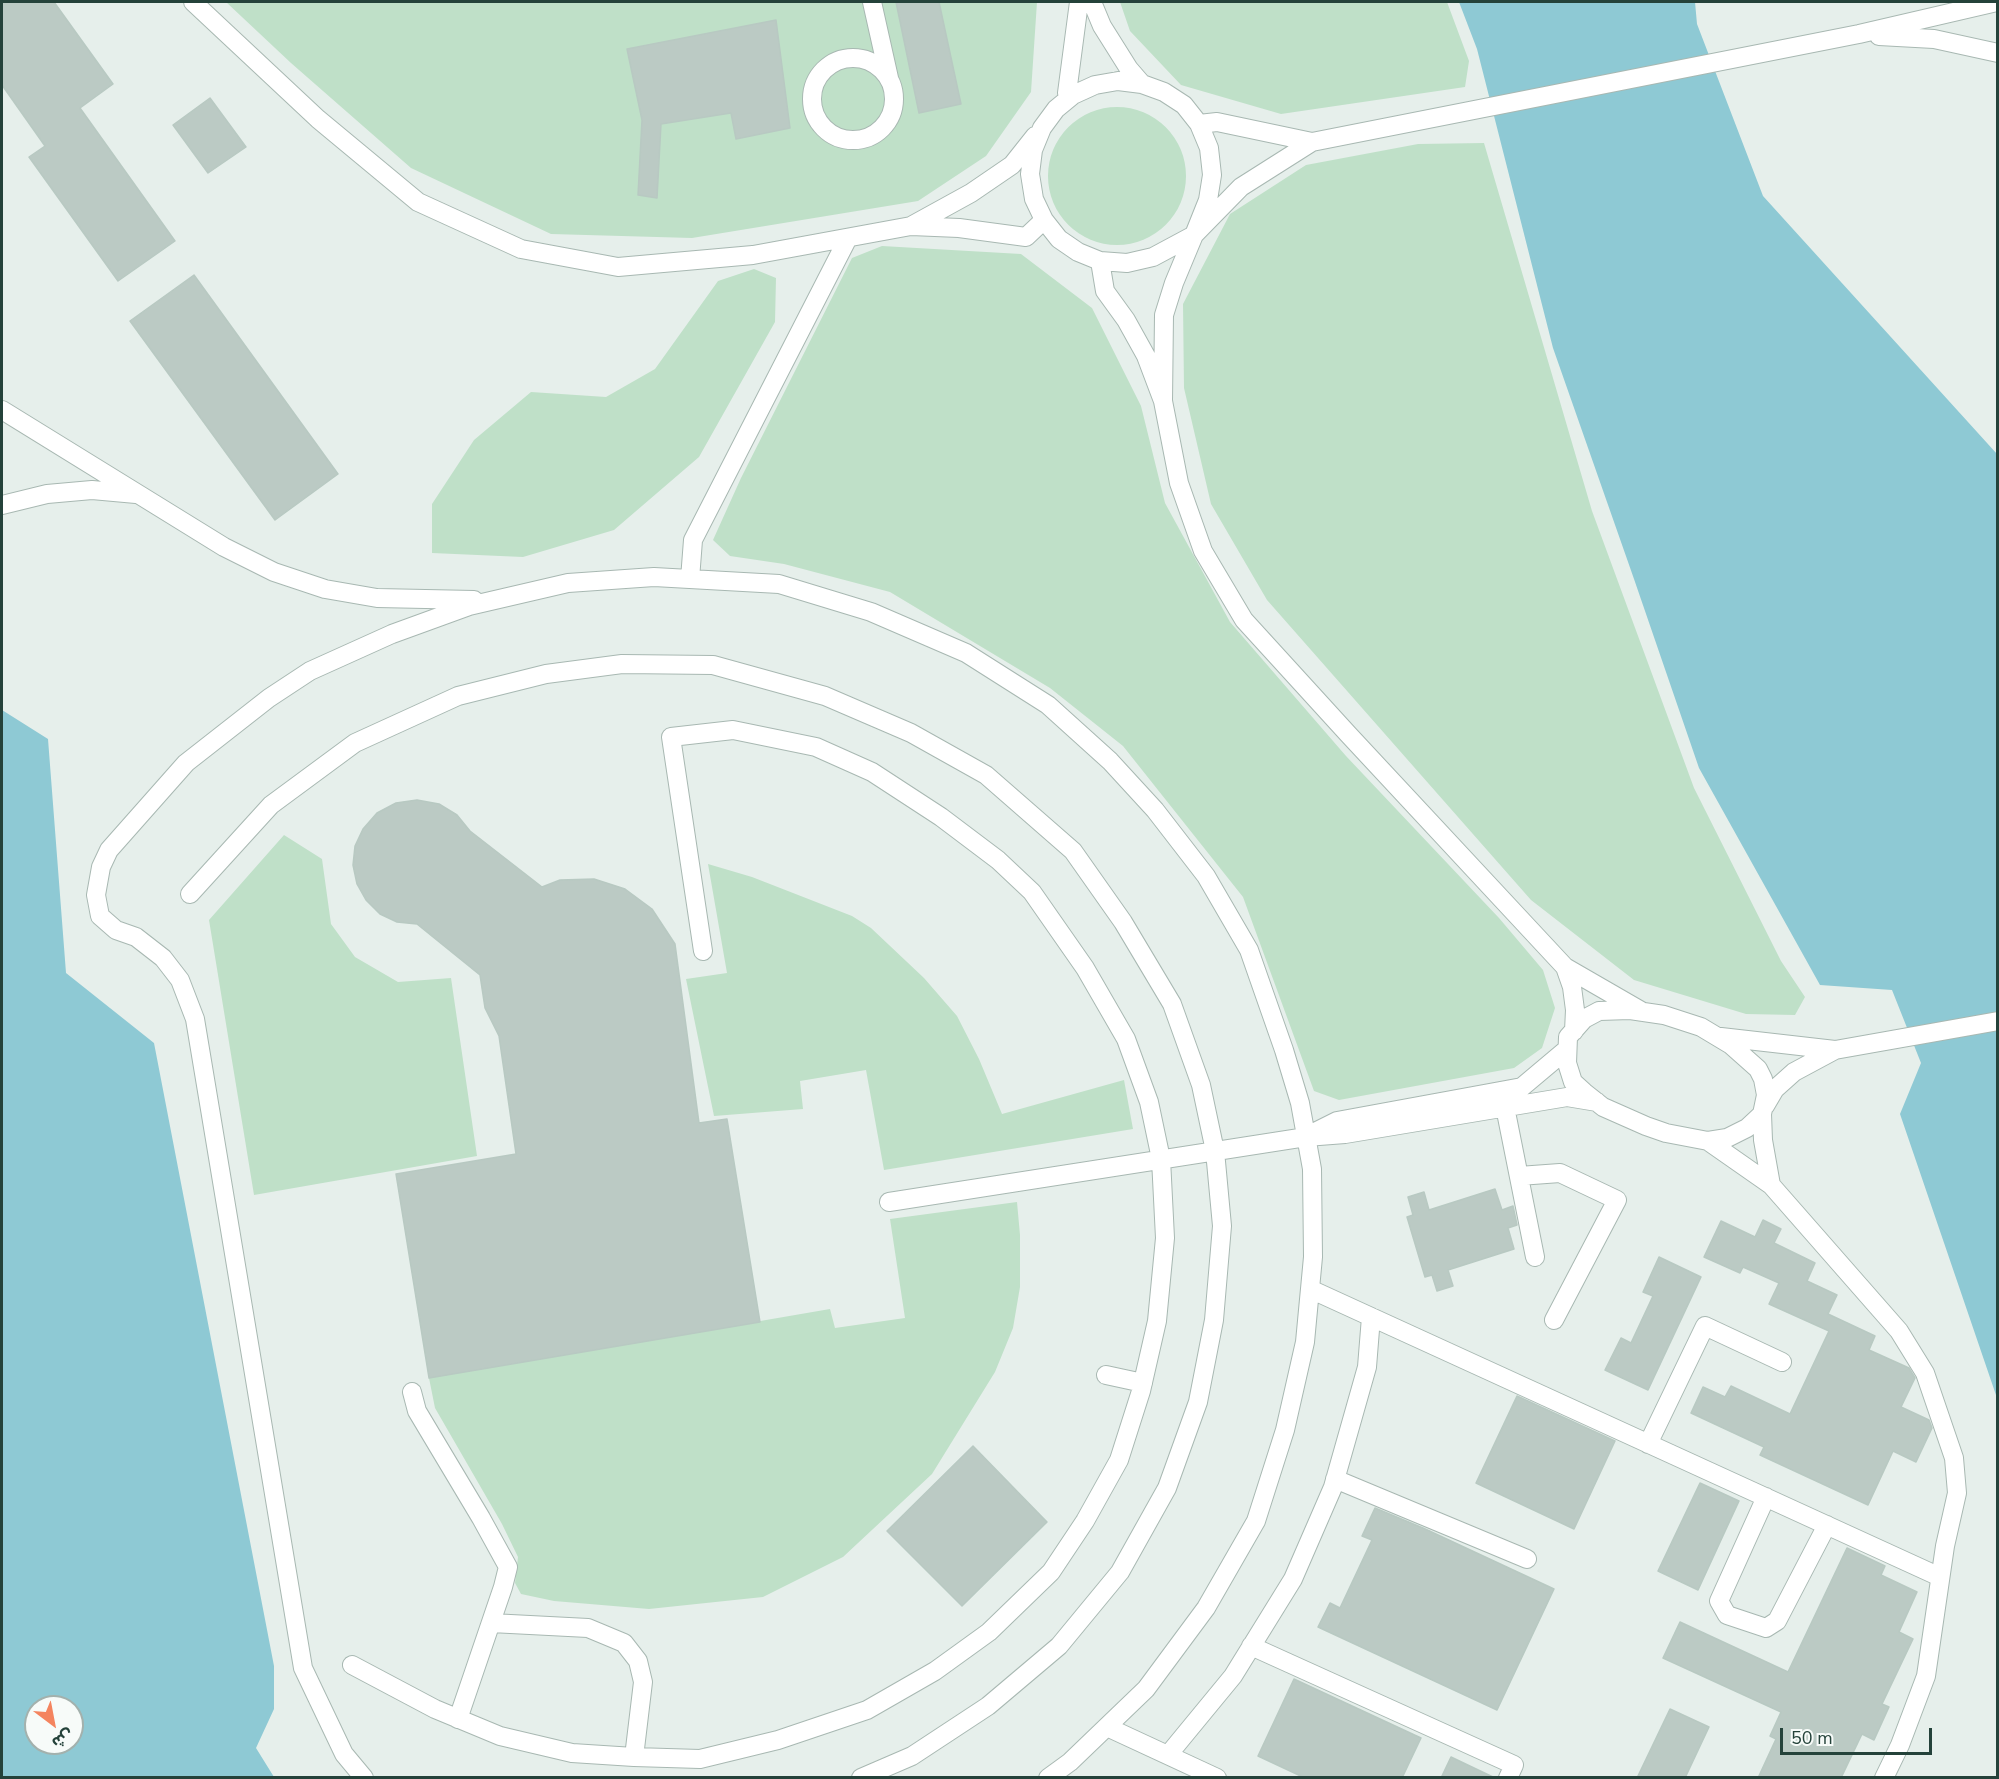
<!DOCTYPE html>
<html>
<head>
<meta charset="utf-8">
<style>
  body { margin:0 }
  #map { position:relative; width:1999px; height:1779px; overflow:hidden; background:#e6efeb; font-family:"Nunito Sans","Noto Sans Arabic",sans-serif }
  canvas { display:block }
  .frame { position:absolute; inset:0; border:3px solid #24423a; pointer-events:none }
  .north { position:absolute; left:24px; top:1695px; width:60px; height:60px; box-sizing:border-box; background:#f7fbf9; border:2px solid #a3b1ad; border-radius:50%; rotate:148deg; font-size:16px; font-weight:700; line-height:24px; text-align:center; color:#24423a }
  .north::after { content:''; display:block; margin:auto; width:21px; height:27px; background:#f4845f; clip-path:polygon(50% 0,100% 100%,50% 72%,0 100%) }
  .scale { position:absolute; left:1780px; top:1728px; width:152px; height:27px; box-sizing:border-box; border:3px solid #24423a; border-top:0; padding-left:8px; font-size:18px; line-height:21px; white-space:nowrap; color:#24423a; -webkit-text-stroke:4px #f7fbf9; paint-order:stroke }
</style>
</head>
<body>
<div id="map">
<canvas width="1999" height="1779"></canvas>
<div class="frame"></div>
<div class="north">ش</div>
<div class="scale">50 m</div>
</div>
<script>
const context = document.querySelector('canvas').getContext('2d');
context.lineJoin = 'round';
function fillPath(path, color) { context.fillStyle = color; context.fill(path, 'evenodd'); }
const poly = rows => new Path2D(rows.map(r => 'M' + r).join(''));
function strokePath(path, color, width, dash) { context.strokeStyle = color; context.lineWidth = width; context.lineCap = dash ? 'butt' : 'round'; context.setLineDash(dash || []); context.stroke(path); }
const green = poly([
  [226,2,1037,2,1031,92,986,156,918,201,692,238,551,234,411,168,291,63],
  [1120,2,1447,2,1469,61,1465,87,1281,114,1181,85,1130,31],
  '1048 176a69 69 0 1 1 138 0a69 69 0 1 1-138 0Z',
  [1484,143,1592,511,1694,788,1781,961,1805,997,1795,1015,1746,1014,1634,980,1531,900,1267,600,1211,504,1184,388,1183,304,1230,214,1306,165,1418,144],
  [882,246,1021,254,1092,308,1141,406,1165,503,1230,622,1346,756,1499,918,1543,970,1555,1008,1542,1048,1514,1068,1339,1100,1314,1091,1243,897,1123,746,1050,688,890,592,784,564,730,556,713,540,741,478,852,258],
  [754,269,776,278,775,322,699,457,614,530,523,557,432,553,432,504,474,440,531,392,606,397,655,369,718,281],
  [284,835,322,859,331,924,355,957,398,982,451,978,477,1156,254,1195,209,920],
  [708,864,752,877,852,916,871,928,924,978,957,1016,979,1059,1002,1114,1124,1080,1133,1129,884,1170,866,1070,800,1081,803,1109,714,1116,686,979,727,973],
  [1017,1202,1020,1235,1020,1287,1013,1328,995,1372,932,1474,843,1557,763,1597,649,1609,554,1601,521,1594,515,1583,518,1557,502,1524,435,1408,429,1378,830,1309,835,1328,905,1318,890,1219]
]);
const water = poly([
  [1459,2,1695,2,1697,24,1763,196,1997,454,1997,1398,1900,1114,1921,1063,1892,990,1820,985,1699,768,1634,579,1553,348,1477,49],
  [2,710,48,739,66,973,154,1043,274,1666,274,1709,256,1748,274,1777,2,1777],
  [36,1707,72,1707,72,1743,36,1743]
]);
const building = poly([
  [2,2,54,2,113,84,80,108,175,241,118,281,29,157,45,146,2,85,2,2],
  [896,2,939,2,961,104,919,113,896,2],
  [776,20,790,128,736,139,731,113,661,124,657,198,638,195,642,120,627,49,776,20],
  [210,98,246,147,208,173,173,125,210,98],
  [194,275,338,474,275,520,130,321,194,275],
  [417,800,439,804,457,815,470,831,542,887,560,880,594,879,625,889,652,909,675,944,699,1123,727,1119,760,1322,429,1378,396,1174,516,1154,499,1036,485,1008,480,975,417,924,397,922,380,914,366,900,357,884,353,865,355,846,363,829,377,813,396,803,417,800],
  [1495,1189,1502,1210,1513,1206,1517,1225,1508,1228,1514,1249,1448,1270,1453,1286,1437,1291,1432,1275,1425,1277,1407,1217,1413,1215,1408,1197,1424,1192,1429,1210,1495,1189],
  [1763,1220,1781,1229,1774,1243,1815,1263,1807,1281,1837,1295,1828,1314,1875,1336,1869,1350,1909,1368,1915,1378,1901,1407,1929,1420,1932,1428,1916,1462,1893,1451,1868,1505,1760,1455,1764,1447,1691,1413,1703,1387,1725,1397,1731,1386,1790,1414,1829,1331,1769,1304,1779,1283,1743,1267,1740,1273,1704,1257,1721,1221,1755,1237,1763,1220],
  [1659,1257,1701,1277,1648,1390,1605,1370,1621,1338,1631,1343,1653,1296,1643,1292,1659,1257],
  [1517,1396,1615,1441,1574,1529,1476,1483,1517,1396],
  [973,1446,1047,1522,962,1606,887,1531,973,1446],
  [1700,1483,1739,1501,1698,1590,1658,1571,1700,1483],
  [1375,1508,1423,1528,1554,1589,1497,1710,1318,1627,1330,1603,1340,1608,1372,1540,1362,1536,1375,1508],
  [1847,1548,1885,1566,1881,1575,1917,1592,1899,1632,1913,1639,1882,1704,1889,1707,1874,1740,1862,1734,1841,1778,1758,1778,1776,1739,1770,1736,1781,1712,1663,1658,1680,1622,1788,1672,1847,1548],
  [1294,1679,1421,1738,1402,1778,1305,1778,1258,1756,1294,1679],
  [1670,1709,1709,1727,1685,1778,1637,1778,1670,1709],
  [1451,1757,1495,1778,1441,1778,1451,1757]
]);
const minor = poly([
  [193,2,318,119,418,202,521,249,618,267,753,255,911,226,959,228,1026,237,1044,220],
  [872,2,889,78],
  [1092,2,1102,26,1129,69,1142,84],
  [1879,36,1934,39,1998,53],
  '812 99a41 41 0 1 1 82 0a41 41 0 1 1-82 0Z',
  [1118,81,1142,84,1164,92,1184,105,1199,124,1209,148,1212,175,1208,200,1194,235,1153,257,1127,263,1100,261,1078,252,1059,239,1044,220,1034,199,1030,174,1033,150,1042,128,1056,109,1073,95,1095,85,1118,81],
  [1073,95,1067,93,1079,2],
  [1199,124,1217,122,1312,142],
  [911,226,971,193,1012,165,1035,136],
  [1100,261,1105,291,1126,320,1146,356,1163,401,1179,483,1203,551,1244,620,1348,734,1565,967,1643,1012],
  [1163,401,1164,315,1174,283,1194,235,1241,187,1312,142,1859,34,1997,2],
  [2,410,224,547,274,572,325,589,377,598,474,600],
  [2,505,47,494,92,490,136,494],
  [690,579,693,540,848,238],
  [190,894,271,805,355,743,458,696,546,674,622,664,713,665,825,696,911,733,986,775,1073,851,1123,922,1172,1004,1201,1085,1215,1151,1222,1226,1214,1320,1198,1402,1167,1488,1120,1572,1059,1646,988,1706,912,1756,861,1778],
  [1565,967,1572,987,1575,1010,1574,1031],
  [1630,1010,1664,1015,1701,1027,1731,1045,1758,1069,1763,1079,1766,1095,1762,1114,1747,1128,1727,1138,1708,1141,1666,1133,1646,1126,1603,1107,1584,1092,1573,1082,1567,1063,1568,1037,1584,1019,1599,1011,1630,1010],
  [1721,1037,1835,1050,1998,1021],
  [1765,1106,1775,1089,1794,1072,1835,1050],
  [1505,1107,1535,1257],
  [1762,1114,1763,1140,1771,1185],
  [1313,1133,1337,1121,1522,1087,1566,1050],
  [1708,1141,1771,1185,1899,1331,1925,1373,1954,1458,1957,1493,1945,1546,1926,1676,1900,1745,1884,1778],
  [1519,1176,1560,1173,1617,1200,1554,1320],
  [889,1202,1306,1137,1345,1134,1567,1097,1597,1102],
  [1310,1289,1940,1577],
  [1106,1375,1143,1383],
  [412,1392,417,1411,481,1518,508,1567,503,1587,458,1719],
  [1648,1444,1705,1326,1782,1362],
  [1335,1479,1527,1559],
  [1766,1497,1719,1601,1727,1615,1766,1628,1777,1621,1827,1525],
  [491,1623,588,1628,624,1643,638,1661,643,1682,634,1757],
  [1251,1646,1514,1765,1508,1778],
  [352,1665,435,1709,500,1736,572,1753,634,1757,700,1759,778,1740,867,1710,935,1671,989,1632,1051,1572,1085,1521,1119,1460,1141,1391,1157,1321,1165,1238,1161,1159,1149,1102,1126,1039,1085,968,1032,892,998,860,941,817,872,772,816,747,733,730,671,737,703,951],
  [1107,1727,1217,1778],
  [1168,1755,1233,1676,1293,1579,1333,1487,1367,1367,1371,1317],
  [364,1778,344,1754,303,1668,195,1019,180,980,163,958,136,937,116,930,100,916,96,895,101,867,109,850,186,763,269,698,310,671,392,634,469,606,568,583,654,577,779,584,871,612,966,653,1048,705,1110,761,1155,810,1206,876,1249,950,1284,1050,1300,1103,1312,1169,1313,1257,1305,1342,1285,1430,1256,1521,1206,1608,1146,1689,1070,1762,1048,1778]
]);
fillPath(green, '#bfe0c8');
fillPath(water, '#8ec9d4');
fillPath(building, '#bbcac4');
strokePath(building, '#b8c9c2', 1.5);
strokePath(minor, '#a8b8b2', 20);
strokePath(minor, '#fff', 18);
</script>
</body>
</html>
